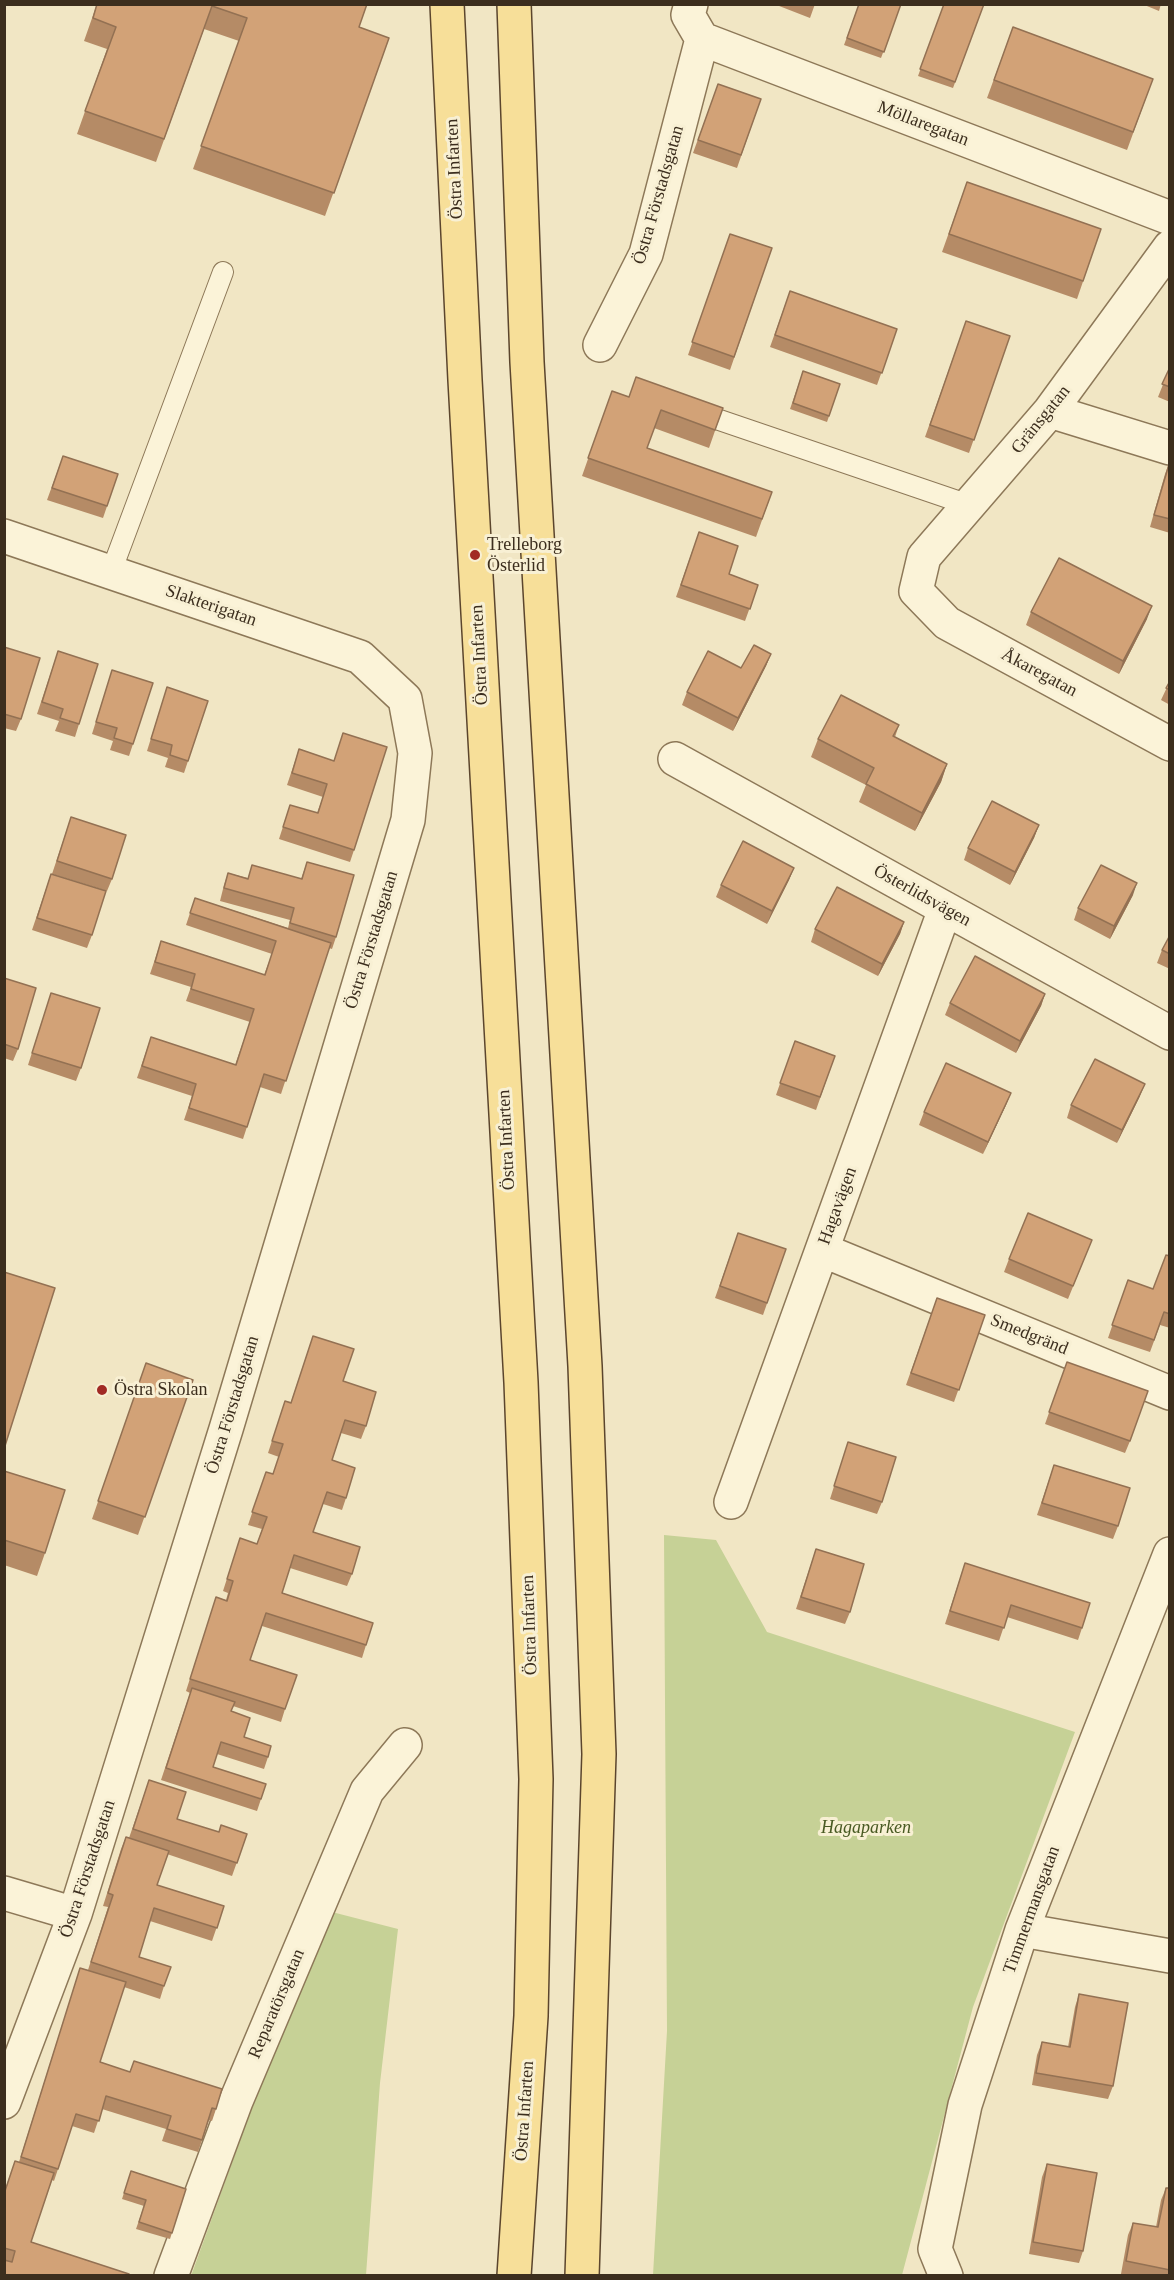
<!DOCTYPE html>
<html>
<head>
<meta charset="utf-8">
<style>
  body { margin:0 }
  #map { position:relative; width:1174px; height:2280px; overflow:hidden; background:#f1e6c4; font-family:Georgia,serif }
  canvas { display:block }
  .frame { position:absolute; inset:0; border:6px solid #3c2e1e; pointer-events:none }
</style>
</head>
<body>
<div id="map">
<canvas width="1174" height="2280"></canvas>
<div class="frame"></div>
</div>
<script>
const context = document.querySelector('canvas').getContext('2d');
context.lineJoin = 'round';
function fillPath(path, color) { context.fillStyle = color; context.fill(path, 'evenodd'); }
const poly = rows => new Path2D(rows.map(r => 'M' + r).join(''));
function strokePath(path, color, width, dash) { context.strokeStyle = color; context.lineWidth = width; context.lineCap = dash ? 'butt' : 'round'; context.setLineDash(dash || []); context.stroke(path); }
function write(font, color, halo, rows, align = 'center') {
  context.font = font + ' Georgia,serif'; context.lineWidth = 6; context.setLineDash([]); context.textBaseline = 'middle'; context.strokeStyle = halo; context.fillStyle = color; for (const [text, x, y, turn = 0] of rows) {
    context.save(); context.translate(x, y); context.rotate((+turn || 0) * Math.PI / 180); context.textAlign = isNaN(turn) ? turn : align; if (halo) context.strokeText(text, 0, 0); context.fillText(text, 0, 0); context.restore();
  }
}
const green = poly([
  [664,1535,716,1540,767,1632,1075,1732,973,2007,902,2275,653,2275,667,2031],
  [332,1912,398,1929,380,2083,366,2275,191,2276,294,1991]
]);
const service = poly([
  [693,411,969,505],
  [111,572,223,272]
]);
const minor = poly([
  [691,4,688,15,702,39,1170,218],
  [1170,247,1050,411,924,557,916,591,947,623,1170,744],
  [600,345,646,254,702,39],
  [1050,411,1170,448],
  [4,536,360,657,405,699,415,753,408,820,226,1429,75,1914,4,2102],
  [675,759,1170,1033],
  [822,1250,1170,1393],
  [731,1502,945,909],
  [4,1893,75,1914],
  [1022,1930,1170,1956],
  [171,2276,236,2101,367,1791,405,1745],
  [946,2276,935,2249,965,2105,1022,1930,1170,1554]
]);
const primary = poly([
  [447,4,465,380,521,1382,536,1779,531,2016,514,2276],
  [514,4,527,362,585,1366,599,1754,582,2276]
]);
const wall = poly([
  [97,4,367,4,359,27,389,38,325,216,193,169,239,41,204,29,156,162,77,134,107,49,84,41],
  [774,4,815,4,810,18],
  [859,4,901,4,881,58,844,45],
  [944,4,984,4,953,88,918,76],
  [1142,4,1161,4,1159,11],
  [1013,27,1153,79,1127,150,987,98],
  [718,84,761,99,737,168,693,153],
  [967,182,1101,229,1077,299,942,252],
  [730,234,772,248,730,370,688,355],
  [790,291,897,329,877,385,770,347],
  [966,321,1010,336,969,453,925,437],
  [1170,367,1170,402,1158,397],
  [803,371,840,384,827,422,790,409],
  [612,391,629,397,723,408,709,448,654,428,647,448,772,492,756,537,582,476],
  [63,456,118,474,103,518,47,500],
  [1170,461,1170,533,1150,527,1165,474],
  [699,532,729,574,758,585,745,621,676,597],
  [1031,612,1147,619,1119,674,1026,625],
  [4,647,21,719,16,731,4,728],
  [58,651,79,724,75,737,55,731,59,721,37,714],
  [771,654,766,666,733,731,682,705,687,692],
  [112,670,133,744,129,756,110,750,113,741,92,734],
  [1170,681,1170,705,1161,700],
  [167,687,188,761,184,773,165,767,168,758,147,751],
  [899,725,895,737,947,764,941,782,915,831,859,802,866,785,811,757,818,739],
  [343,733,354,850,350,862,279,839,290,805,317,813,323,797,287,785,299,749,334,761],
  [71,817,112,879,107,891,52,874],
  [1039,825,1034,838,1010,885,964,860,968,848],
  [307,862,336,937,332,949,329,948,281,1094,260,1087,243,1139,184,1120,192,1096,137,1078,151,1037,235,1065,250,1022,186,1001,191,987,150,974,161,941,264,975,272,954,186,925,195,898,288,928,290,920,220,901,224,885,228,873,248,878,252,865,301,879],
  [794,868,789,880,767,924,716,897,721,885],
  [51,874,92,935,87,948,32,930],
  [1133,895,1110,939,1074,920,1078,908],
  [904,922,900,934,878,976,811,942,815,929],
  [1170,935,1170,969,1157,963,1162,950],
  [4,978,18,1049,13,1061,4,1058],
  [51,993,81,1068,76,1081,28,1065],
  [1045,994,1041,1006,1016,1053,945,1015,950,1003],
  [795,1041,835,1056,816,1110,776,1095],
  [1011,1093,1006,1105,983,1154,919,1125,924,1112],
  [1140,1096,1117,1143,1067,1118,1071,1105],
  [738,1233,786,1249,763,1315,715,1298],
  [1092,1240,1068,1299,1004,1272,1009,1259],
  [1170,1256,1170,1328,1160,1325,1150,1352,1108,1338,1128,1280,1153,1289],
  [937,1298,985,1315,954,1402,906,1385],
  [313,1336,343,1381,366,1426,361,1439,341,1433,332,1460,346,1498,342,1510,323,1504,313,1532,352,1574,347,1586,290,1568,282,1593,366,1645,362,1658,262,1626,250,1660,285,1709,281,1722,233,1706,231,1711,244,1737,268,1757,264,1769,217,1754,213,1767,266,1784,257,1811,161,1780,190,1693,186,1691,212,1610,216,1597,226,1600,228,1593,223,1591,240,1538,257,1544,262,1529,248,1525,266,1472,273,1474,279,1457,268,1453,285,1401,291,1402],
  [1067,1362,1130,1441,1125,1453,1045,1424],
  [146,1363,193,1380,138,1535,92,1519],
  [848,1442,882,1502,877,1514,830,1499],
  [1054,1465,1118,1526,1113,1539,1037,1515],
  [4,1471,45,1553,37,1576,4,1565],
  [816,1549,850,1612,845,1624,796,1609],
  [965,1563,1082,1628,1078,1640,1007,1617,999,1641,945,1624],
  [149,1780,177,1819,218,1832,247,1834,232,1876,167,1854,157,1885,224,1906,212,1941,150,1921,139,1957,164,1986,160,1999,124,1987,100,2062,130,2072,134,2061,216,2109,212,2121,209,2120,198,2152,162,2141,166,2129,102,2109,94,2133,72,2126,58,2169,54,2181,52,2180,31,2242,128,2276,4,2276,4,2192,15,2161,19,2162,80,1968,88,1970,108,1907,103,1906,121,1849,126,1837,129,1838],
  [1079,1994,1113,2086,1108,2099,1032,2085,1037,2055,1042,2042,1068,2047,1075,2007],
  [1047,2164,1083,2251,1079,2263,1029,2254,1042,2177],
  [131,2171,186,2189,170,2239,136,2229,144,2206,122,2199],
  [1166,2188,1170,2188,1170,2276,1130,2276,1121,2274,1128,2235,1133,2223,1156,2227,1161,2200]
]);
const shadedWall = poly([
  [1152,606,1147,619,1119,674,1123,661],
  [771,654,766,666,733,731,738,718],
  [947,764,941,782,915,831,922,813],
  [1039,825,1034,838,1010,885,1015,872],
  [794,868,789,880,767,924,772,911],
  [1137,883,1133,895,1110,939,1114,926],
  [904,922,900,934,878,976,882,964],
  [1045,994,1041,1006,1016,1053,1020,1041],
  [1145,1084,1140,1096,1117,1143,1122,1130],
  [1011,1093,1006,1105,983,1154,988,1142]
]);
const building = poly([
  [97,4,367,4,359,27,389,38,334,193,201,146,247,18,212,6,164,139,85,111,116,27,93,18,97,4],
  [859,4,901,4,884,52,847,38,859,4],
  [944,4,984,4,955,82,920,69,944,4],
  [1013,27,1153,79,1133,132,994,80,1013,27],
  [718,84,761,99,741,155,698,140,718,84],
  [967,182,1101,229,1083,281,949,234,967,182],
  [730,234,772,248,734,357,692,342,730,234],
  [790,291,897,329,882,373,775,335,790,291],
  [966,321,1010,336,974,440,930,425,966,321],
  [1170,367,1170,387,1162,384,1170,367],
  [803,371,840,384,829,416,793,403,803,371],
  [636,377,723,408,715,430,661,410,647,448,772,492,762,519,588,458,612,391,629,397,636,377],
  [63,456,118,474,107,506,52,488,63,456],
  [1170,461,1170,519,1154,515,1170,461],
  [699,532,738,546,729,574,758,585,750,609,681,585,699,532],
  [1059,558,1152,606,1123,661,1031,612,1059,558],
  [754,645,771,654,738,718,687,692,708,651,741,668,754,645],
  [4,647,40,658,21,719,4,714,4,647],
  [58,651,98,664,79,724,60,718,63,709,42,702,58,651],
  [112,670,153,683,133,744,114,738,117,728,96,722,112,670],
  [1170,681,1170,690,1166,688,1170,681],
  [167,687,208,701,188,761,170,755,172,745,151,739,167,687],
  [841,695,899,725,893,736,947,764,922,813,866,784,874,768,818,739,841,695],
  [343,733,387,747,354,850,283,827,290,805,318,813,327,784,292,773,299,749,334,761,343,733],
  [992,801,1039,825,1015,872,968,848,992,801],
  [71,817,126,835,112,879,57,861,71,817],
  [743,841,794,868,772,911,721,885,743,841],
  [307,862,354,875,336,937,290,923,294,908,224,888,228,873,248,879,252,865,302,879,307,862],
  [1101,865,1137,883,1114,926,1078,908,1101,865],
  [51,874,106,891,92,935,37,918,51,874],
  [837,887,904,922,882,964,815,929,837,887],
  [195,898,331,943,286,1081,264,1074,247,1127,189,1108,196,1084,142,1066,151,1037,236,1065,254,1009,191,989,195,974,155,962,161,941,265,975,276,941,190,913,195,898],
  [1170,935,1170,954,1162,950,1170,935],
  [975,956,1045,994,1020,1041,950,1003,975,956],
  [4,978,36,988,18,1049,4,1044,4,978],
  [51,993,100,1008,81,1068,32,1053,51,993],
  [795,1041,835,1056,820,1097,780,1083,795,1041],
  [1095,1059,1145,1084,1122,1130,1071,1105,1095,1059],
  [946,1063,1011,1093,988,1142,924,1112,946,1063],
  [1028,1213,1092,1240,1073,1286,1009,1259,1028,1213],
  [738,1233,786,1249,767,1303,720,1286,738,1233],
  [1166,1255,1170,1256,1170,1314,1164,1312,1154,1340,1112,1325,1128,1280,1153,1289,1166,1255],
  [4,1272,55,1288,4,1449,4,1272],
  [937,1298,985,1315,959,1390,911,1373,937,1298],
  [313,1336,354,1349,343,1381,376,1392,366,1426,345,1420,332,1460,355,1468,346,1498,327,1492,313,1532,360,1547,352,1574,294,1555,282,1593,373,1623,366,1645,266,1613,250,1660,297,1675,285,1709,190,1679,216,1597,227,1601,233,1581,227,1579,240,1538,257,1544,267,1517,252,1512,266,1472,273,1474,283,1444,272,1441,285,1401,291,1403,313,1336],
  [1067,1362,1148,1391,1130,1441,1049,1412,1067,1362],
  [146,1363,193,1380,145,1517,98,1501,146,1363],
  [848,1442,896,1457,882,1502,834,1486,848,1442],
  [1054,1465,1130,1488,1118,1526,1042,1503,1054,1465],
  [4,1471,65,1490,45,1553,4,1540,4,1471],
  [816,1549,864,1564,850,1612,801,1597,816,1549],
  [965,1563,1090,1603,1082,1628,1011,1605,1004,1628,950,1611,965,1563],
  [192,1688,235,1702,231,1711,250,1718,244,1737,271,1746,268,1757,221,1742,213,1767,266,1784,261,1799,166,1768,192,1688],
  [149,1780,186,1792,177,1819,219,1832,221,1825,247,1834,237,1863,133,1829,149,1780],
  [126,1837,169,1851,157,1885,224,1906,217,1928,154,1908,139,1957,171,1967,164,1986,91,1962,113,1895,108,1893,126,1837],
  [80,1968,126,1982,100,2062,130,2072,134,2061,222,2089,216,2109,212,2108,202,2140,167,2129,171,2116,106,2096,99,2121,76,2114,58,2169,21,2157,80,1968],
  [1079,1994,1128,2003,1113,2086,1036,2073,1042,2042,1070,2047,1079,1994],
  [15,2161,54,2173,31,2242,129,2274,128,2276,4,2276,4,2260,12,2262,15,2251,4,2248,4,2194,15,2161],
  [1047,2164,1097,2173,1083,2251,1033,2242,1047,2164],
  [131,2171,186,2189,172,2233,139,2222,146,2200,124,2193,131,2171],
  [1166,2188,1170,2188,1170,2270,1126,2261,1133,2223,1158,2227,1166,2188]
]);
const markers = [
  [475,555,6,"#a12a24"],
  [102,1390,6,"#a12a24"]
];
const streetNames = [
  ["Möllaregatan",923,124,21],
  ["Östra Infarten",455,169,-93],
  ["Östra Förstadsgatan",659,195,-74],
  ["Gränsgatan",1041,420,-51],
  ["Slakterigatan",211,606,19],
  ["Östra Infarten",480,655,-93],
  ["Åkaregatan",1039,673,28],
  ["Österlidsvägen",922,896,29],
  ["Östra Förstadsgatan",372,940,-73],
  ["Östra Infarten",507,1140,-93],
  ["Hagavägen",838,1206,-70],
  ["Smedgränd",1029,1335,22],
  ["Östra Förstadsgatan",233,1405,-73],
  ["Östra Infarten",530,1625,-92],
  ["Östra Förstadsgatan",88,1869,-72],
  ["Timmermansgatan",1032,1910,-70],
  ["Reparatörsgatan",277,2004,-67],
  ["Östra Infarten",525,2111,-86]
];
const poiNames = [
  ["Trelleborg",487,545],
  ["Österlid",487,566],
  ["Östra Skolan",114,1390]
];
const parkNames = [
  ["Hagaparken",866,1828]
];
fillPath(green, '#c6d196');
strokePath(service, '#8d7858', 22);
strokePath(minor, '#8d7858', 36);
strokePath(primary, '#5b452d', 36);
strokePath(service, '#fbf3d8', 20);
strokePath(minor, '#fbf3d8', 33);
strokePath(primary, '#f7df99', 33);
fillPath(wall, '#b58b66');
fillPath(shadedWall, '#937153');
fillPath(building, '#d2a277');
strokePath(building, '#937153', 1.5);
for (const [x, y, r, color] of markers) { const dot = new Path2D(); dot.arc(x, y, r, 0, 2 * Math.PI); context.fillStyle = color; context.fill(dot); strokePath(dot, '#f8f0d4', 2); }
write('18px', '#3c2e1e', '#f8f0d4', streetNames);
write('18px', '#3c2e1e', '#f8f0d4', poiNames, 'left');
write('italic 18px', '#495a23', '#f8f0d4', parkNames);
</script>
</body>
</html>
